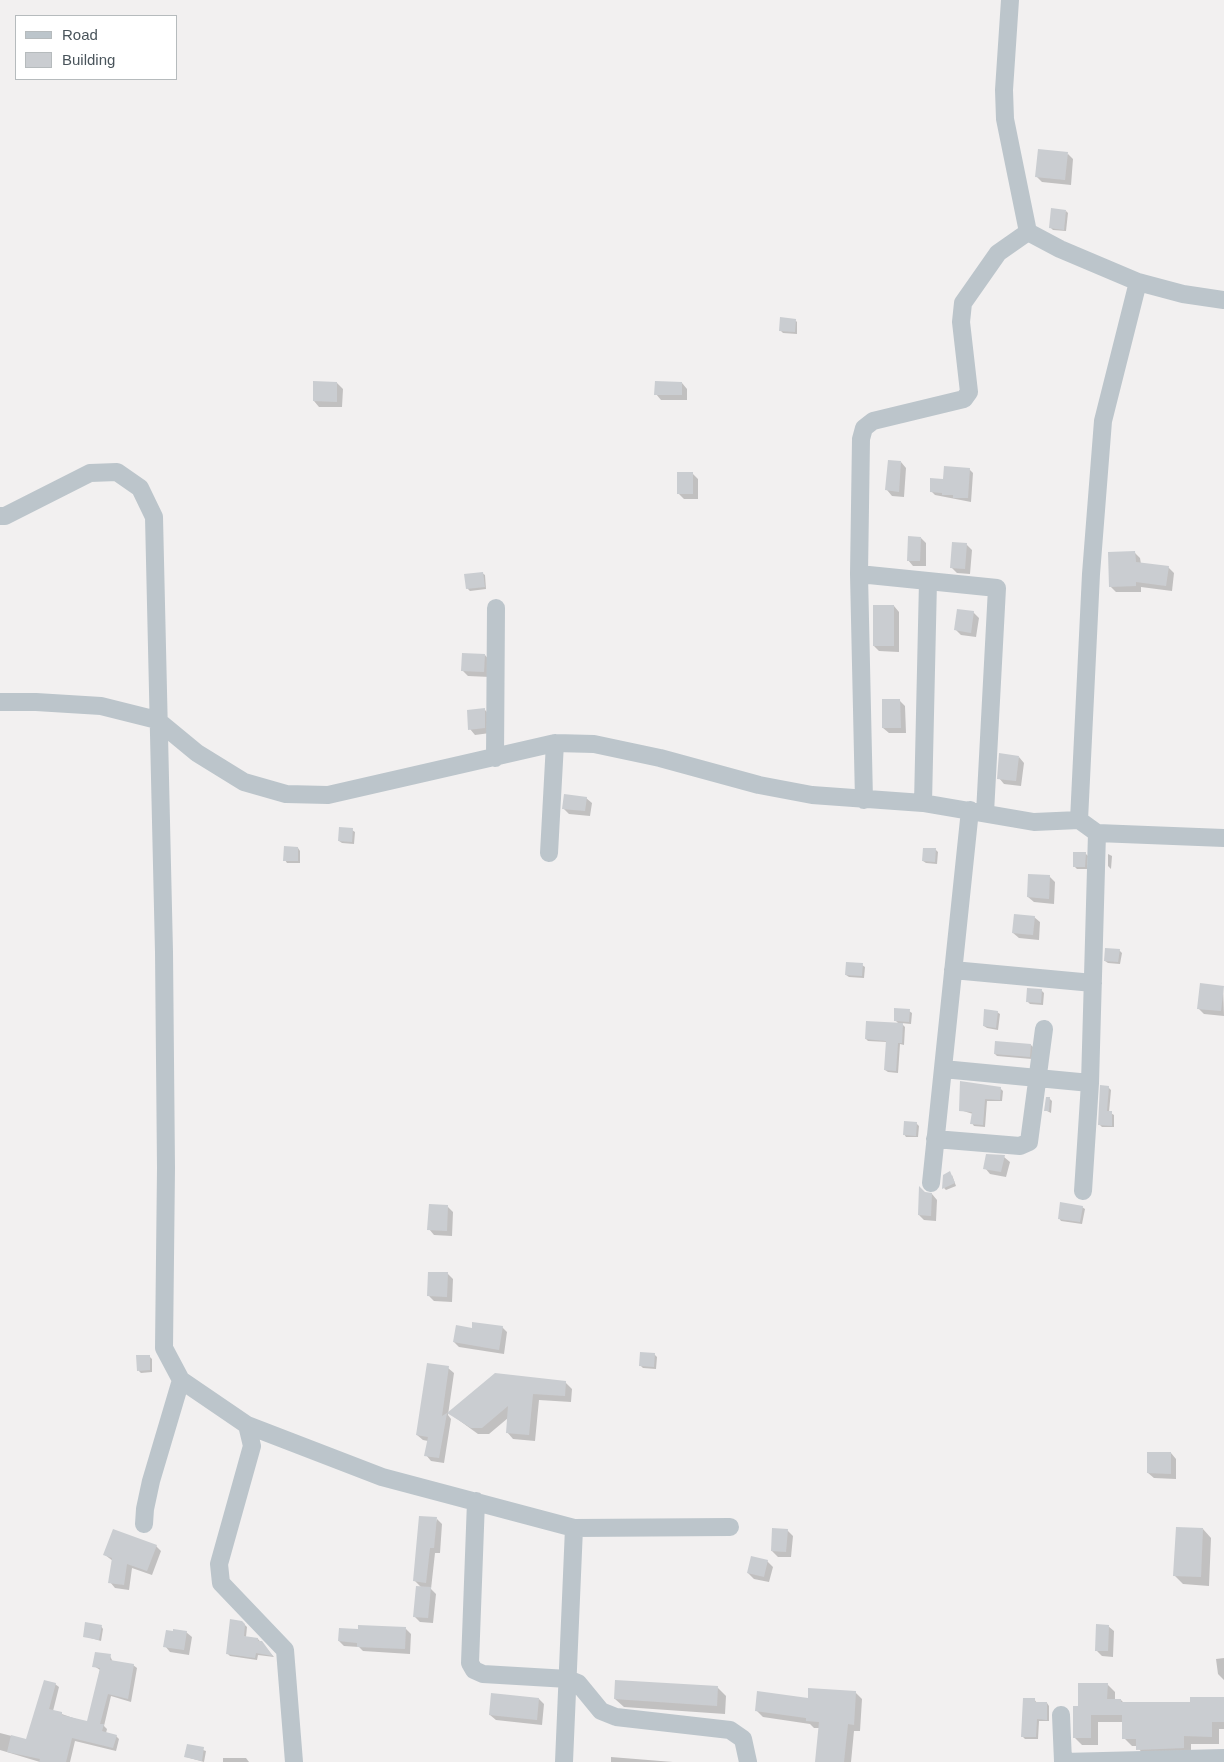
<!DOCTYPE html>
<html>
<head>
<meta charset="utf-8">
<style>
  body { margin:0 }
  #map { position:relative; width:1224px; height:1762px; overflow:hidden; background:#f2f0f0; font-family:Helvetica,sans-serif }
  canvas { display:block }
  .legend { position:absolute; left:15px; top:15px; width:162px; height:65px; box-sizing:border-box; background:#fff; border:1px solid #b6bbbd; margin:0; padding:6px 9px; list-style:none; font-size:15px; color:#49545b }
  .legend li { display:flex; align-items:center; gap:10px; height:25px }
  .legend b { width:25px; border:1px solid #b6bbbd }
</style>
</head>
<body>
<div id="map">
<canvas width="1224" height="1762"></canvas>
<ul class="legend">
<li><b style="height:6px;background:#bcc5cb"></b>Road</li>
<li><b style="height:14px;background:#cacdd1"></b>Building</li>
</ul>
</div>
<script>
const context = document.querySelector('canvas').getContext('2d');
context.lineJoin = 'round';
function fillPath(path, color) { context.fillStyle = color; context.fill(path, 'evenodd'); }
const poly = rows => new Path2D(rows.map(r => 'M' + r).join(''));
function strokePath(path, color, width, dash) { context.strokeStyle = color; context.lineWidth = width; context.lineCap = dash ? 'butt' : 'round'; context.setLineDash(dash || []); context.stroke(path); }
const shadow = poly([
  [1068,154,1073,159,1071,185,1042,182,1036,176],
  [1066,211,1068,213,1066,231,1053,230,1050,227],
  [795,320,797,322,797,334,783,333,781,331],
  [337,383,343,389,342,407,319,407,314,401],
  [682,383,687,389,687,400,661,400,656,394],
  [901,462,906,468,904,497,892,496,887,490],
  [969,469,973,473,971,502,935,495,931,491,944,480],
  [692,473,698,479,698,499,684,499,678,493],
  [921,538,926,543,926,566,913,566,908,560],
  [966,544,972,550,970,574,957,573,951,567],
  [1135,553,1140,558,1141,564,1168,567,1174,573,1172,591,1141,587,1141,592,1116,592,1110,586],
  [482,573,485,575,486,589,470,591,467,588],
  [894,606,899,612,899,652,879,651,874,646],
  [973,612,979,618,976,637,961,635,956,630],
  [485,655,490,661,490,677,468,676,463,671],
  [900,701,905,706,906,733,889,733,883,728],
  [484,709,490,715,490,733,475,735,470,729],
  [1019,757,1024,763,1021,786,1004,784,999,778],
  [586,798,592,803,590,816,569,814,563,808],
  [352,830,355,832,354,844,342,843,339,841],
  [298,848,300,851,300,863,287,863,285,860],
  [935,849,938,852,937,864,926,863,923,861],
  [1085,853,1088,856,1087,869,1077,869,1074,866],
  [1108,854,1112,856,1111,869,1108,866],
  [1049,876,1055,882,1054,904,1034,902,1028,897],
  [1034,917,1040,922,1039,940,1019,938,1013,933],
  [1119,950,1122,953,1120,964,1108,963,1105,961],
  [862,965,865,967,864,978,849,977,846,975],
  [1223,987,1224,1016,1204,1014,1198,1008],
  [1041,990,1044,993,1043,1005,1030,1004,1028,1002],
  [909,1011,912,1013,911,1024,901,1023,905,1027,904,1045,900,1044,898,1073,888,1072,885,1070,887,1042,868,1041,866,1039,899,1024,895,1020],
  [997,1012,1000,1014,998,1030,987,1028,984,1026],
  [1031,1045,1033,1047,1032,1059,997,1056,995,1054],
  [1108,1087,1111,1090,1109,1112,1114,1115,1114,1127,1102,1127,1099,1124],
  [1000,1088,1003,1091,1002,1101,987,1101,985,1127,974,1126,972,1123,973,1114,960,1110],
  [1049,1098,1052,1101,1051,1113,1045,1110],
  [916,1123,919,1126,918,1137,906,1137,904,1134],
  [1004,1157,1010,1162,1006,1177,990,1174,985,1168],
  [952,1175,956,1186,946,1190,944,1188],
  [925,1193,932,1194,937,1200,936,1221,924,1220,919,1215],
  [448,1207,453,1212,452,1236,434,1235,429,1229],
  [1082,1207,1085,1209,1082,1224,1061,1221,1059,1218],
  [447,1273,453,1279,452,1302,434,1301,429,1296],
  [502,1327,507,1332,504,1354,459,1347,454,1342,473,1329],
  [654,1354,657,1357,656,1369,643,1368,640,1365],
  [149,1356,152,1359,152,1372,141,1373,138,1370],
  [448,1368,454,1373,448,1415,451,1419,444,1463,431,1461,426,1455,428,1441,423,1440,417,1435],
  [565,1382,572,1389,571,1402,539,1400,535,1441,513,1439,507,1432,508,1418,489,1434,478,1434,449,1413],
  [1171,1453,1176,1459,1176,1479,1154,1478,1148,1473],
  [437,1519,442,1524,440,1553,435,1553,431,1589,436,1594,433,1623,420,1622,414,1616,421,1587,415,1581],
  [1203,1529,1211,1538,1209,1586,1183,1584,1175,1576],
  [787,1530,793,1536,791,1557,778,1557,772,1551],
  [156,1546,161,1551,152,1575,132,1568,129,1590,115,1588,110,1582,113,1561,105,1555],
  [767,1561,773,1567,769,1582,754,1579,748,1573],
  [242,1622,247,1627,246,1637,258,1639,274,1657,258,1655,257,1660,230,1656,227,1653],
  [101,1626,103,1629,101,1641,84,1636],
  [1108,1626,1114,1631,1113,1657,1102,1656,1097,1651],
  [406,1629,411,1634,410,1654,363,1651,359,1647,344,1646,339,1641,359,1631],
  [186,1632,192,1637,189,1655,170,1652,165,1646],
  [110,1656,113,1662,133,1665,137,1668,131,1702,111,1696,104,1726,107,1729,106,1733,116,1736,119,1739,116,1751,75,1741,70,1762,40,1762,0,1750,0,1733,27,1740,55,1684,59,1687,53,1711,88,1723,100,1670,94,1666],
  [1224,1658,1224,1680,1218,1674,1216,1659],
  [1107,1684,1115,1692,1115,1700,1121,1700,1124,1703,1191,1703,1224,1699,1224,1729,1219,1729,1219,1744,1191,1744,1191,1756,1145,1757,1137,1746,1132,1746,1124,1738,1124,1722,1098,1722,1098,1745,1082,1745,1074,1737,1079,1708],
  [718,1688,726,1696,725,1714,624,1707,615,1699],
  [855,1692,862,1699,860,1731,854,1731,851,1762,817,1762,820,1728,814,1728,810,1724,763,1717,756,1710],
  [539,1699,544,1704,542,1725,496,1720,490,1715],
  [1034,1699,1037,1703,1047,1703,1049,1706,1049,1721,1039,1721,1038,1739,1025,1739,1023,1737],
  [188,1745,206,1751,204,1762,186,1757],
  [611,1757,673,1762,611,1762],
  [223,1758,246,1758,249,1762,277,1762,223,1762]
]);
const building = poly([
  [1038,149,1068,152,1065,180,1035,177],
  [1051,208,1066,210,1064,230,1049,228],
  [780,317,796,319,795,332,779,331],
  [313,381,337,382,337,402,313,401],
  [655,381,682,382,682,395,654,395],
  [888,460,901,461,899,492,885,490],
  [944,466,970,468,968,498,953,498,953,495,942,495,942,493,930,492,930,478,943,479],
  [677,472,693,472,693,494,677,494],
  [908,536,921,537,920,561,907,561],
  [952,542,967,543,965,569,950,568],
  [1135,551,1136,562,1169,566,1166,586,1136,582,1136,586,1109,587,1108,552],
  [483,572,485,587,466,589,464,574],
  [873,605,894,605,894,646,873,646],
  [957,609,974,611,971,633,954,630],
  [462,653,485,654,484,672,461,671],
  [882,699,900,699,901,728,882,728],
  [485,708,485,728,468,730,467,710],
  [999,753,1019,756,1016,781,997,779],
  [564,794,587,797,585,811,562,809],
  [339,827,353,828,352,842,338,841],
  [284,846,298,847,298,861,283,861],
  [923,848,936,848,935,862,922,861],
  [1073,852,1086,852,1085,867,1073,867],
  [1028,874,1050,875,1049,899,1027,897],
  [1014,914,1035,916,1033,935,1012,933],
  [1105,948,1120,949,1118,962,1104,961],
  [846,962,863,963,862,976,845,975],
  [1200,983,1224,986,1221,1011,1197,1009],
  [1027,988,1042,989,1041,1003,1026,1002],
  [894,1008,910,1009,909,1022,894,1021],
  [984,1009,998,1011,996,1028,983,1026],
  [866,1021,903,1023,902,1043,898,1043,896,1071,884,1070,886,1041,865,1039],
  [995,1041,1031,1044,1030,1057,994,1054],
  [960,1081,1001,1087,1000,1100,985,1099,983,1125,970,1124,972,1112,959,1111],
  [1100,1085,1109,1086,1107,1111,1112,1111,1112,1126,1098,1125],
  [1046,1097,1050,1097,1049,1111,1044,1111],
  [904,1121,917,1122,916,1136,903,1135],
  [986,1154,1005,1155,1001,1172,983,1169],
  [950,1171,955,1183,942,1189,943,1175],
  [919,1186,925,1192,932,1193,931,1216,918,1215],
  [1060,1202,1083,1206,1080,1222,1058,1219],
  [429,1204,448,1205,447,1231,427,1230],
  [428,1272,448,1272,447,1297,427,1296],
  [472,1322,503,1326,499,1350,453,1342,456,1325,472,1328],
  [640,1352,655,1353,654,1367,639,1366],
  [136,1355,150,1355,150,1370,137,1371],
  [427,1363,449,1366,442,1416,447,1413,439,1458,424,1456,428,1437,416,1435],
  [495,1373,566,1381,565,1396,533,1394,529,1435,506,1433,508,1406,482,1428,471,1428,447,1413],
  [1147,1452,1171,1452,1171,1474,1147,1473],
  [419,1516,437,1517,434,1548,430,1548,426,1583,413,1581],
  [1176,1527,1203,1528,1201,1577,1173,1576],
  [772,1528,788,1529,786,1552,771,1551],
  [113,1529,157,1545,147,1571,127,1564,124,1585,108,1583,112,1558,103,1555],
  [751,1556,768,1560,764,1577,747,1573],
  [416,1586,431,1587,428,1618,413,1617],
  [230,1619,242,1621,245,1624,244,1636,258,1638,258,1641,262,1641,273,1656,256,1653,255,1658,226,1654],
  [85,1622,102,1625,99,1640,83,1637],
  [1096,1624,1109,1625,1108,1651,1095,1651],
  [358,1625,406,1627,405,1649,357,1647,357,1643,338,1641,339,1628,358,1629],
  [173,1629,187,1631,184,1650,163,1647,166,1630,173,1631],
  [95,1652,111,1654,110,1660,134,1664,128,1699,108,1694,100,1724,104,1724,102,1731,117,1735,113,1748,72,1738,66,1762,39,1762,40,1759,7,1752,11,1735,26,1739,44,1680,56,1683,49,1709,62,1712,62,1715,87,1721,100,1668,92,1667],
  [615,1680,718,1686,717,1706,614,1699],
  [1078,1683,1108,1683,1107,1699,1121,1699,1121,1702,1190,1702,1190,1697,1224,1697,1224,1722,1212,1722,1212,1737,1184,1736,1184,1748,1136,1750,1136,1739,1122,1739,1122,1715,1091,1715,1091,1738,1073,1738,1073,1706,1078,1706],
  [808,1688,856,1691,854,1725,848,1724,844,1762,815,1762,819,1722,806,1721,806,1718,755,1711,757,1691,808,1698],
  [491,1693,539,1698,537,1720,489,1715],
  [1023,1698,1035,1698,1035,1702,1047,1702,1047,1720,1037,1719,1036,1737,1021,1737],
  [187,1744,204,1747,202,1761,184,1757]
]);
const minor = poly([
  [1010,0,1004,90,1005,119,1028,232,1060,249,1138,282,1183,294,1224,300],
  [0,516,5,516,90,473,117,472,140,488,154,517,164,952,166,1168,164,1348,181,1380,247,1425,382,1477,574,1528],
  [859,574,997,588,985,813],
  [0,702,36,702,101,706,157,720,197,753,244,782,286,794,328,795,555,743,594,744,660,758,759,785,812,795,923,803,1034,822,1079,820,1097,833,1224,838],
  [495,758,496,608],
  [864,800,859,574,861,439,864,428,873,421,964,399,969,392,961,322,963,303,998,253,1028,232],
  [923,803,928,581],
  [1079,820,1091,574,1103,421,1138,282],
  [549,853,555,743],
  [953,970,1093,983],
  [943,1069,1090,1083],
  [935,1139,1020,1146,1029,1142,1044,1029],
  [931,1183,970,810],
  [1083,1191,1090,1083,1097,833],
  [247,1425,252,1446,219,1564,221,1583,285,1650,294,1762],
  [476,1501,470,1663,474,1670,483,1674,568,1679,578,1683,601,1711,616,1717,730,1730,743,1739,748,1762],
  [144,1524,145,1509,151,1481,181,1380],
  [1061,1715,1063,1761],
  [564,1762,574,1528,730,1527],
  [1063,1762,1224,1758]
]);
fillPath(shadow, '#0003');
fillPath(building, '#cacdd1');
strokePath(minor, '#bcc5cb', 18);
</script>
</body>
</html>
